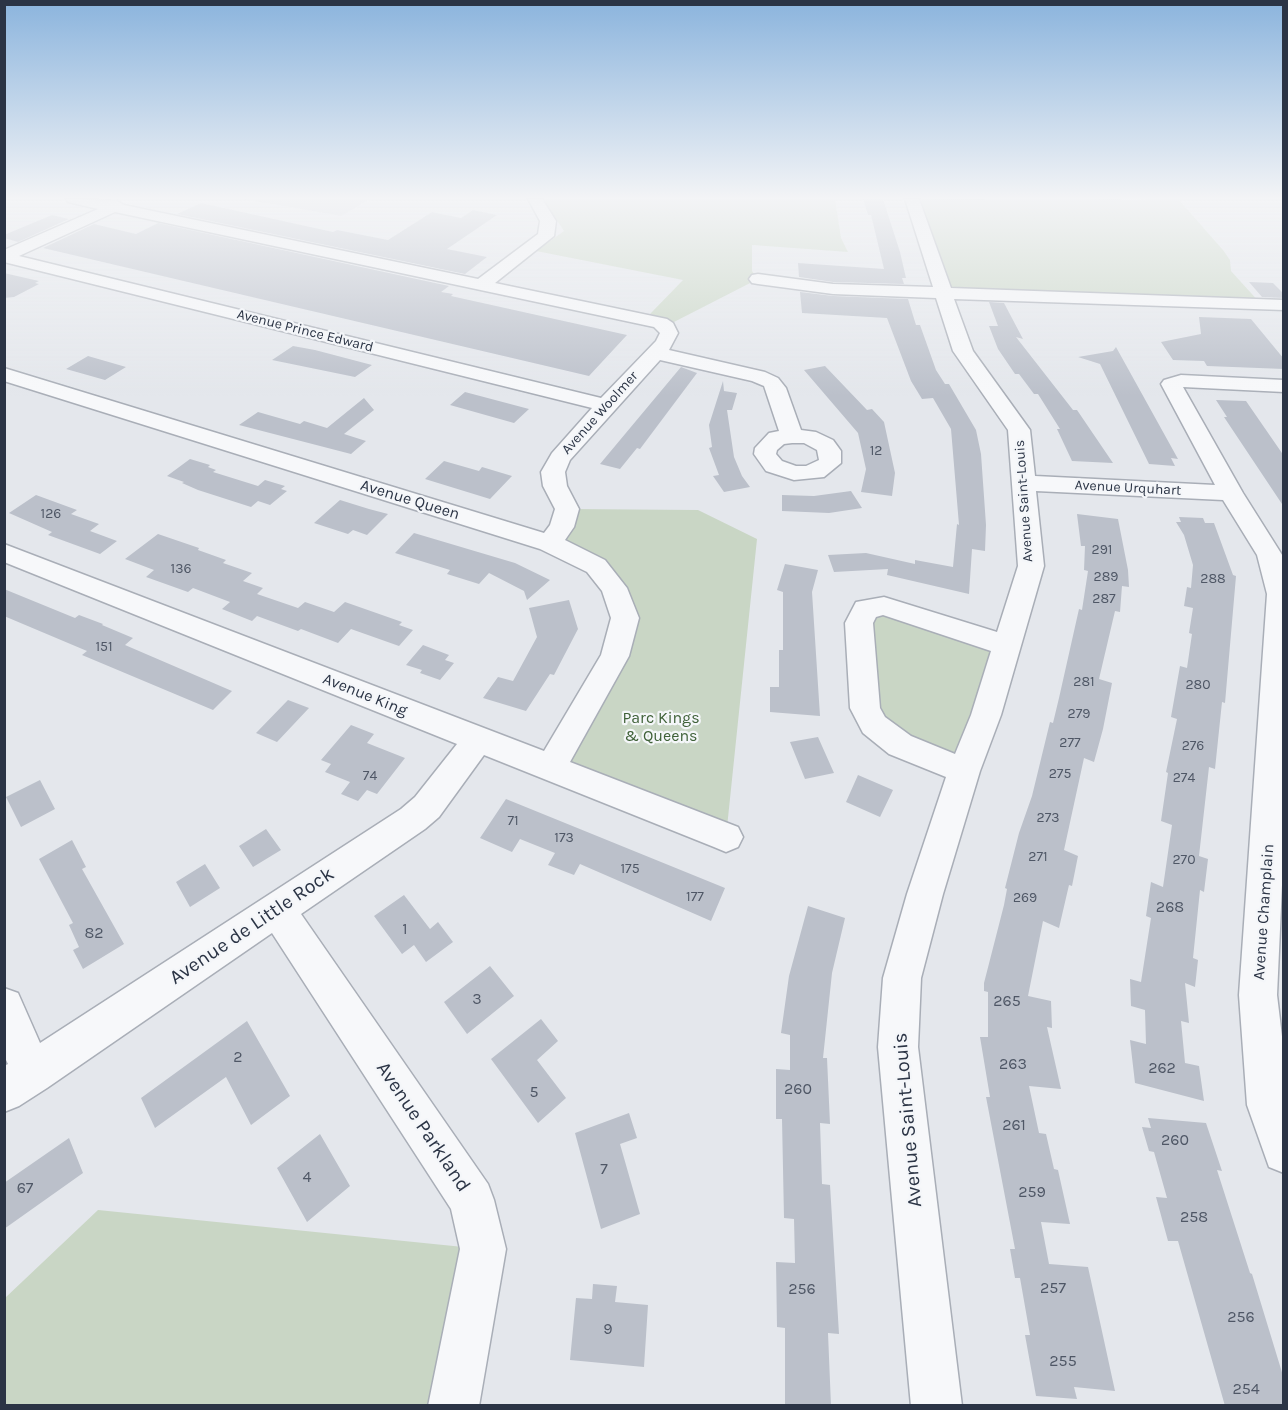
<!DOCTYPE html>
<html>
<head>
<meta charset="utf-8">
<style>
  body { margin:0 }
  #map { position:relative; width:1288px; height:1410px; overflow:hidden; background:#e4e7ec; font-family:Karla,sans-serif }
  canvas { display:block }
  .frame { position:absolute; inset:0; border:6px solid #2b3445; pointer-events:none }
</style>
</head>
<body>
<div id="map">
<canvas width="1288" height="1410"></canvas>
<div class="frame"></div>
</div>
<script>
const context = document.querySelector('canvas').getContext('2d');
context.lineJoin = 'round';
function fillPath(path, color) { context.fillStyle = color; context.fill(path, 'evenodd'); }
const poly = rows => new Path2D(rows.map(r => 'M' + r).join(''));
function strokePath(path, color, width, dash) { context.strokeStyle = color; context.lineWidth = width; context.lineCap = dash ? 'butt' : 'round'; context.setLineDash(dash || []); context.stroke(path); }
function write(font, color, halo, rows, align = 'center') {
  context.font = font + ' Karla,sans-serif'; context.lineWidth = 4.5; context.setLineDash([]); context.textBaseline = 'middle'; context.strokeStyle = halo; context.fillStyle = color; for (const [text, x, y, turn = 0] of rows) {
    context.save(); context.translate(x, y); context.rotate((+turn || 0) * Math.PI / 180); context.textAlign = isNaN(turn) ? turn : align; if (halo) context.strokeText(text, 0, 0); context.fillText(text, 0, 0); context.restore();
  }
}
const built = poly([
  [244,199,370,199,341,216]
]);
const green = poly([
  [543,199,835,199,841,238,848,252,752,245,752,271,758,279,674,322,650,314,683,280,536,251,564,231],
  [917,199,1179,200,1223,250,1230,260,1231,271,1261,304,944,294,912,202],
  [567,509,698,510,757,539,726,837,551,767,615,656,614,588,567,550,562,527],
  [866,609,1006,645,964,771,874,725],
  [98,1210,483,1249,448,1405,5,1406,5,1298]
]);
const building = poly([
  [863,199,883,199,900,252,906,278,902,278,904,284,833,282,799,277,798,263,884,269,871,215,868,215],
  [201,203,333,232,337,230,388,240,432,212,461,218,473,210,497,215,447,249,487,257,465,274,177,214],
  [52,215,69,219,18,242,4,238,4,235],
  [158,223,449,286,441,292,453,294,451,296,627,335,589,376,43,248,94,224,136,234],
  [4,273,39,281,35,283,39,284,14,297,4,298],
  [1249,282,1273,283,1284,294,1284,298,1262,297],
  [800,292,833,296,908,299,916,325,920,325,936,370,945,384,949,384,976,430,981,454,986,525,985,551,972,549,969,594,887,575,888,569,834,572,828,555,866,553,915,564,915,560,953,567,957,524,959,525,951,429,933,398,922,399,911,381,887,318,802,313],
  [989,302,1004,303,1023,339,1016,337,1073,410,1077,410,1113,463,1072,461,1057,429,1060,429,1038,394,1034,394,1019,374,1015,374,998,349,989,326,998,326],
  [1199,317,1251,319,1284,359,1284,369,1207,366,1204,361,1173,360,1161,342,1201,334],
  [293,346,315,350,372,365,355,377,272,360],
  [1116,347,1178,459,1171,458,1175,466,1149,464,1100,364,1078,357,1113,351],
  [88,356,126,367,105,380,66,369],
  [825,366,867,410,872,409,884,422,895,473,892,496,861,492,866,469,858,433,804,370],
  [681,367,697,373,640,449,637,448,620,469,600,464],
  [723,381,724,391,737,393,732,410,727,410,734,457,742,476,750,487,724,492,713,476,719,475,709,448,712,447,709,425],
  [465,392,529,409,514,423,450,405],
  [364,398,374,410,344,434,366,441,351,454,239,425,258,412,300,424,304,421,327,428],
  [1216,400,1246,401,1284,456,1284,507,1224,417,1227,417],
  [190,459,210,465,208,467,216,470,213,472,258,486,265,480,285,486,281,489,287,491,270,505,258,501,251,507,198,490,182,483,184,482,167,476],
  [444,461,479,471,482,467,512,476,490,499,425,479],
  [851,491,862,508,829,513,782,511,782,495,814,496],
  [36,495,77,510,71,514,99,524,90,531,117,541,100,554,48,535,52,532,9,513],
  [340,500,369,509,388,514,367,535,353,530,348,534,314,523],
  [1077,514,1118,519,1128,570,1129,587,1122,586,1120,612,1115,611,1099,679,1112,683,1103,729,1094,762,1084,758,1064,850,1078,856,1072,886,1069,885,1059,928,1043,921,1028,996,1051,1001,1052,1028,1047,1027,1061,1089,1029,1086,1039,1133,1046,1134,1054,1169,1058,1170,1070,1224,1041,1222,1049,1264,1088,1267,1115,1391,1074,1387,1077,1399,1036,1396,1025,1335,1030,1335,1020,1278,1015,1278,1010,1249,1015,1249,986,1097,990,1097,980,1037,988,1037,988,992,984,991,984,983,1004,905,1007,889,1005,888,1019,833,1032,796,1050,722,1053,723,1059,698,1079,609,1082,610,1088,571,1084,570,1085,546,1081,546],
  [1179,517,1203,518,1205,523,1214,523,1233,575,1236,576,1225,703,1222,702,1215,769,1209,767,1199,856,1208,859,1204,892,1200,890,1193,958,1198,960,1195,987,1185,983,1189,1023,1181,1021,1185,1063,1199,1066,1204,1101,1135,1083,1130,1040,1146,1044,1145,1010,1131,1006,1130,979,1141,982,1151,918,1146,916,1151,882,1163,887,1172,825,1161,821,1168,773,1166,772,1177,719,1171,717,1180,666,1187,668,1192,634,1189,633,1193,608,1184,606,1187,587,1191,588,1193,565,1184,535,1176,522,1181,522],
  [414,533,515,563,550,580,527,600,524,591,489,573,479,584,447,574,450,570,395,553],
  [158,534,199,548,198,550,226,560,223,563,252,573,243,581,263,588,257,594,298,608,305,602,334,612,345,602,402,622,399,625,413,630,399,646,351,629,338,643,301,629,298,631,257,616,252,621,222,609,230,602,193,588,188,592,146,577,154,570,125,559],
  [785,564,818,570,812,592,820,716,770,712,770,687,779,687,779,650,783,650,783,592,777,590],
  [4,589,75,618,79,615,103,624,102,625,133,638,125,645,232,691,213,710,82,655,87,651,4,616],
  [569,600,578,629,554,675,550,674,526,711,483,698,498,677,513,681,537,637,529,608],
  [423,645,449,655,445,660,454,663,440,680,420,673,422,670,406,665],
  [288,700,309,708,277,742,256,733],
  [351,725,374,734,367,743,405,758,377,794,367,790,358,801,341,794,350,782,325,772,331,764,321,760],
  [818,737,834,773,805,779,790,742],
  [858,775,893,790,880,817,846,802],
  [40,780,55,809,21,827,6,797],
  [506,799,725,888,711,921,580,864,574,875,548,865,555,853,520,839,512,852,480,838],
  [266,829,281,850,253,867,239,846],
  [72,840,86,867,82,869,124,944,83,969,73,950,79,947,69,925,73,923,39,859],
  [205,864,220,888,190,907,176,882],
  [404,895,430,929,438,922,453,942,426,962,414,945,402,954,374,916],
  [808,906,845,918,832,973,823,1058,827,1058,830,1124,820,1123,822,1184,830,1185,839,1334,828,1333,831,1406,785,1406,785,1328,777,1327,776,1262,795,1263,794,1219,784,1218,782,1119,776,1119,776,1069,790,1070,790,1035,781,1033,789,976],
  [490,966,514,996,467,1034,444,1002],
  [541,1019,558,1041,537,1060,566,1098,538,1123,491,1059],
  [247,1021,290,1096,251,1125,226,1077,155,1128,141,1098],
  [629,1113,637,1138,620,1144,640,1214,601,1229,575,1133],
  [1148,1118,1206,1123,1222,1171,1217,1170,1250,1273,1252,1274,1284,1379,1284,1406,1225,1406,1178,1241,1168,1241,1156,1197,1167,1198,1154,1152,1149,1151,1142,1127,1151,1128],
  [320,1134,350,1186,307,1222,277,1168],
  [69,1138,83,1173,4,1229,4,1183],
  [593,1284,617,1286,615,1302,648,1305,644,1367,570,1360,576,1298,592,1299]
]);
const minor = poly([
  [66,199,117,201,124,205,478,279,538,234,540,221,528,199,542,199,556,221,554,236,495,283,667,319,673,323,678,333,669,350,765,372,778,378,786,388,801,430,816,432,833,440,841,451,841,463,824,477,794,480,766,471,754,454,755,448,769,433,779,431,764,386,752,381,660,360,570,460,565,472,567,486,579,509,574,527,565,540,605,560,627,588,639,618,629,656,570,762,738,827,743,837,738,847,726,852,714,847,484,755,439,817,425,829,301,914,488,1184,494,1200,506,1249,479,1406,428,1406,460,1249,451,1209,272,933,47,1088,19,1106,4,1112,4,1066,8,1064,4,1056,4,988,18,993,40,1043,401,809,415,797,457,744,4,562,4,544,544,751,601,655,611,618,602,591,587,572,540,549,4,381,4,368,544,533,550,525,555,509,543,486,541,472,552,453,592,408,4,262,4,250,98,209,68,202,66,199],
  [115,212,654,327,660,333,656,341,601,398,19,256,115,212],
  [792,443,804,443,817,450,819,460,806,466,796,466,782,461,776,454,777,450,784,444,792,443],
  [905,199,919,199,951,288,1284,300,1284,310,954,299,973,351,1030,430,1035,476,1215,485,1161,384,1164,380,1181,375,1284,380,1284,392,1183,387,1243,493,1284,558,1284,841,1277,995,1284,1053,1284,1173,1269,1167,1247,1105,1239,995,1267,594,1257,555,1223,500,1036,491,1044,566,1001,715,980,771,943,894,921,978,918,1047,962,1406,911,1406,878,1047,883,978,907,894,946,777,889,754,863,733,850,708,845,623,856,602,884,597,997,632,1018,566,1008,430,953,351,936,298,833,294,758,284,752,283,749,279,752,275,758,274,833,284,933,287,905,199],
  [883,615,991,651,971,715,955,754,911,736,885,717,880,708,873,623,876,617,883,615]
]);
const farStreetnames = [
  ["Avenue Prince Edward",305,331,14],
  ["Avenue Woolmer",600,413,-48],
  ["Avenue Urquhart",1128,488,3],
  ["Avenue Saint-Louis",1024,501,-94]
];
const numberNames = [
  ["12",876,451],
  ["126",51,514],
  ["291",1102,550],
  ["136",181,569],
  ["289",1106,577],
  ["288",1213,579],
  ["287",1104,599],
  ["151",104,647],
  ["281",1084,682],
  ["280",1198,685],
  ["279",1079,714],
  ["277",1070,743],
  ["276",1193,746],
  ["275",1060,774],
  ["74",370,776],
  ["274",1184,778],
  ["273",1048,818],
  ["71",513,821],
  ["173",564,838],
  ["271",1038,857],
  ["270",1184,860],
  ["175",630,869],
  ["177",695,897],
  ["269",1025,898]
];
const streetNames = [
  ["Avenue Queen",410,500,17],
  ["Avenue King",365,695,22],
  ["Avenue Champlain",1264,912,-86]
];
const parkNames = [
  ["Parc Kings",661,718],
  ["& Queens",661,736]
];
const nearNumbernames = [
  ["268",1170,907],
  ["1",405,929],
  ["82",94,933],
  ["3",477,999],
  ["265",1007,1001],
  ["2",238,1057],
  ["263",1013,1064],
  ["262",1162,1068],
  ["260",798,1089],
  ["5",534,1092],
  ["261",1014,1125],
  ["260",1175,1140],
  ["7",604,1169],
  ["4",307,1177],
  ["67",25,1188],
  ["259",1032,1192],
  ["258",1194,1217],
  ["257",1053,1288],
  ["256",802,1289],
  ["256",1241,1317],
  ["9",608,1329],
  ["255",1063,1361],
  ["254",1246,1389]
];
const nearStreetnames = [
  ["Avenue de Little Rock",252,926,-34],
  ["Avenue Saint-Louis",908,1120,-95],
  ["Avenue Parkland",423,1127,56]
];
fillPath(built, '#d2d6de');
fillPath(green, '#c9d6c5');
fillPath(building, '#bbc0ca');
strokePath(minor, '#a9aeb7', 3);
fillPath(minor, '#f7f8fa');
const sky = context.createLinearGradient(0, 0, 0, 396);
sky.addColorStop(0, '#8bb4dd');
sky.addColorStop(0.5, '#f3f4f6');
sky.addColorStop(1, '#f3f4f600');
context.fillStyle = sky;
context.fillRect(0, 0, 1288, 396);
write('14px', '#2b3445', '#f4f6f9', farStreetnames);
write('14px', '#4f5766', null, numberNames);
write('16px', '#2b3445', '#f4f6f9', streetNames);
write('16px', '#3f6138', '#f4f6f9', parkNames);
write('16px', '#4f5766', null, nearNumbernames);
write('20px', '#2b3445', '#f4f6f9', nearStreetnames);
</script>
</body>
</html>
